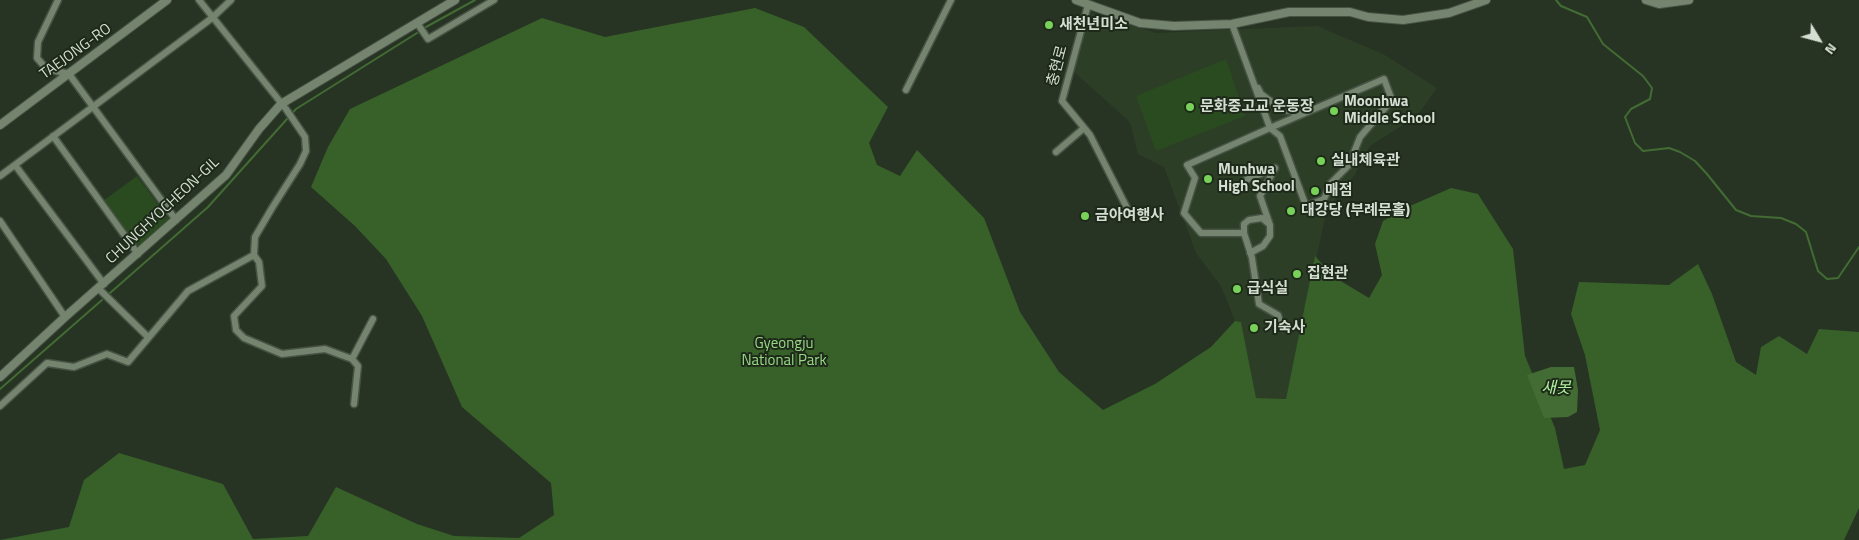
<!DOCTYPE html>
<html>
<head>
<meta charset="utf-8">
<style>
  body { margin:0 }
  #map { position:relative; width:1859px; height:540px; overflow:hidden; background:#273423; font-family:"Titillium Web",sans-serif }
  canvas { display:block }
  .north { position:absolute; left:1794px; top:15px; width:50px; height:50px; -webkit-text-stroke:4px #1d2a19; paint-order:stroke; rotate:127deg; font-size:14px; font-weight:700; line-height:20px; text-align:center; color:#d5ded2 }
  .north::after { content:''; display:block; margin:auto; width:18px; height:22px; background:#d5ded2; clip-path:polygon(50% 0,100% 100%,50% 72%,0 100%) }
</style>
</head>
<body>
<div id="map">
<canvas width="1859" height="540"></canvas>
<div class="north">N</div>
</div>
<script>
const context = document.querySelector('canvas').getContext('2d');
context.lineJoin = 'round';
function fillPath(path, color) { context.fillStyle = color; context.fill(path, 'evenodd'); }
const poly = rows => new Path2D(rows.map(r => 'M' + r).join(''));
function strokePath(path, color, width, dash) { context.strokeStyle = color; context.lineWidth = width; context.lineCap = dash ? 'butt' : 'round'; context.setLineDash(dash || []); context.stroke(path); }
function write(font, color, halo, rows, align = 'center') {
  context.font = font + ' "Titillium Web","Noto Sans KR",sans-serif'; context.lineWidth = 4; context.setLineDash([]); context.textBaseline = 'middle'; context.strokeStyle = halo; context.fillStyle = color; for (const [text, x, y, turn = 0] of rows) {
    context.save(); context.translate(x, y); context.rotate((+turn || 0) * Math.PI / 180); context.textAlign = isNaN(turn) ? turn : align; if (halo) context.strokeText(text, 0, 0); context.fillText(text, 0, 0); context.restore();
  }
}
const built = poly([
  [1091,13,1156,33,1317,26,1383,54,1437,88,1417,116,1370,146,1354,176,1339,193,1326,213,1286,399,1256,398,1241,322,1235,321,1221,286,1196,253,1164,167,1138,154,1130,122,1072,70]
]);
const green = poly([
  [1226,59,1245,116,1156,151,1136,96],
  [137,176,169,219,168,225,142,247,134,244,103,201]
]);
const forest = poly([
  [755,8,804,27,888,107,869,143,877,165,900,176,917,150,984,218,1020,312,1059,372,1103,410,1155,384,1211,347,1235,321,1241,322,1256,398,1286,399,1315,256,1334,277,1369,298,1382,275,1375,244,1383,221,1410,206,1451,188,1478,194,1513,249,1525,356,1555,428,1564,469,1585,465,1600,430,1585,355,1571,314,1579,282,1669,285,1698,264,1712,294,1736,362,1756,375,1761,347,1779,336,1807,354,1819,329,1859,332,1859,508,1844,540,0,540,69,527,84,480,119,453,223,484,253,539,308,536,336,487,417,524,454,536,519,538,554,515,551,483,462,407,422,316,386,259,355,226,311,187,328,147,350,109,542,18,605,37]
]);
const water = poly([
  [1551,367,1574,367,1578,390,1577,412,1568,417,1544,418,1527,375]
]);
const stream = poly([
  [1556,0,1561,6,1587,17,1603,44,1643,76,1652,88,1650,99,1631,109,1625,117,1635,143,1643,151,1669,148,1680,152,1695,161,1707,174,1736,210,1751,216,1781,218,1796,224,1806,232,1818,271,1827,279,1838,278,1859,247],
  [426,27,475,0],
  [110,293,208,207,296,109,417,33],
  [0,389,102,300]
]);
const minor = poly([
  [58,0,38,42,37,58,44,66,52,70,69,74,176,220],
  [1088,5,1062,101,1090,135,1127,208],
  [417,23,428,39,494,0],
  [1232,24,1270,128,1384,79,1392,100,1360,137,1349,165,1331,183,1324,199,1306,206,1280,136,1270,128,1187,165,1195,178,1184,213,1201,233,1244,233,1252,258,1259,304,1278,315,1282,328],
  [1258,88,1261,94,1281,109,1303,114],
  [906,90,951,0],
  [53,136,138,254],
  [1056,152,1084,128],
  [15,165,104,284],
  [0,176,212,18,231,0],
  [1246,180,1275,168],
  [0,221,65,317],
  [1244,233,1244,224,1249,220,1262,218,1269,224],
  [1250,253,1263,246,1270,236,1270,225,1260,196,1275,168],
  [254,255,259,262,262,286,234,316,236,330,244,338,282,354,325,349,352,359,373,319],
  [99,289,148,337],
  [352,359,358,366,354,404],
  [0,406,47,363,74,367,107,354,128,362,188,291,254,255,255,237,272,208,300,164,306,151,305,137,286,109,199,0]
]);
const tertiary = poly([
  [1076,0,1140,23,1174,26,1232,24,1289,12,1350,12,1368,17,1403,20,1449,13,1486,0],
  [1646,0,1659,4,1689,0],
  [0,125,167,0],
  [0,377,65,317,226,175,259,129,281,104,455,0]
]);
const markers = [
  [1049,25,5,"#78d259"],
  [1190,107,5,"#78d259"],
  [1334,111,5,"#78d259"],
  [1321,161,5,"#78d259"],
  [1208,179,5,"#78d259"],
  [1315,191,5,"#78d259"],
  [1291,211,5,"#78d259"],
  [1085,216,5,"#78d259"],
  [1297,274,5,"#78d259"],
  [1237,289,5,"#78d259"],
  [1254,328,5,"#78d259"]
];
const poiNames = [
  ["새천년미소",1059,25],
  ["Moonhwa",1344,102],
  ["Middle School",1344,119],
  ["문화중고교 운동장",1200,107],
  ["실내체육관",1331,161],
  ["Munhwa",1218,170],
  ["High School",1218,187],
  ["매점",1325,191],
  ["대강당 (부례문홀)",1301,211],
  ["금아여행사",1095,216],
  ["집현관",1307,274],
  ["급식실",1247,289],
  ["기숙사",1264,328]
];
const streetNames = [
  ["TAEJONG-RO",76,52,-36],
  ["충현로",1058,66,-75],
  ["CHUNGHYOCHEON-GIL",163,211,-43]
];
const parkNames = [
  ["Gyeongju",784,344],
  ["National Park",784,361]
];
const waterNames = [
  ["새못",1556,389]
];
fillPath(built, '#2d3e27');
fillPath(green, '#2a4a20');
fillPath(forest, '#38612a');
fillPath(water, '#426c34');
strokePath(stream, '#426c34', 2);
strokePath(minor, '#465243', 9);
strokePath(tertiary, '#465243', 10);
strokePath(minor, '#74846f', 6);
strokePath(tertiary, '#74846f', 8);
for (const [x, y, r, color] of markers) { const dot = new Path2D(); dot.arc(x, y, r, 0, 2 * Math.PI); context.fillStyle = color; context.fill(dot); strokePath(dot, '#1d2a19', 2); }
write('bold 15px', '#d5ded2', '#1d2a19', poiNames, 'left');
write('15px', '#d5ded2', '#1d2a19', streetNames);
write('15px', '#99d786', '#1d2a19', parkNames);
write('italic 16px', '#b2f19f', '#1d2a19', waterNames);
</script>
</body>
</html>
